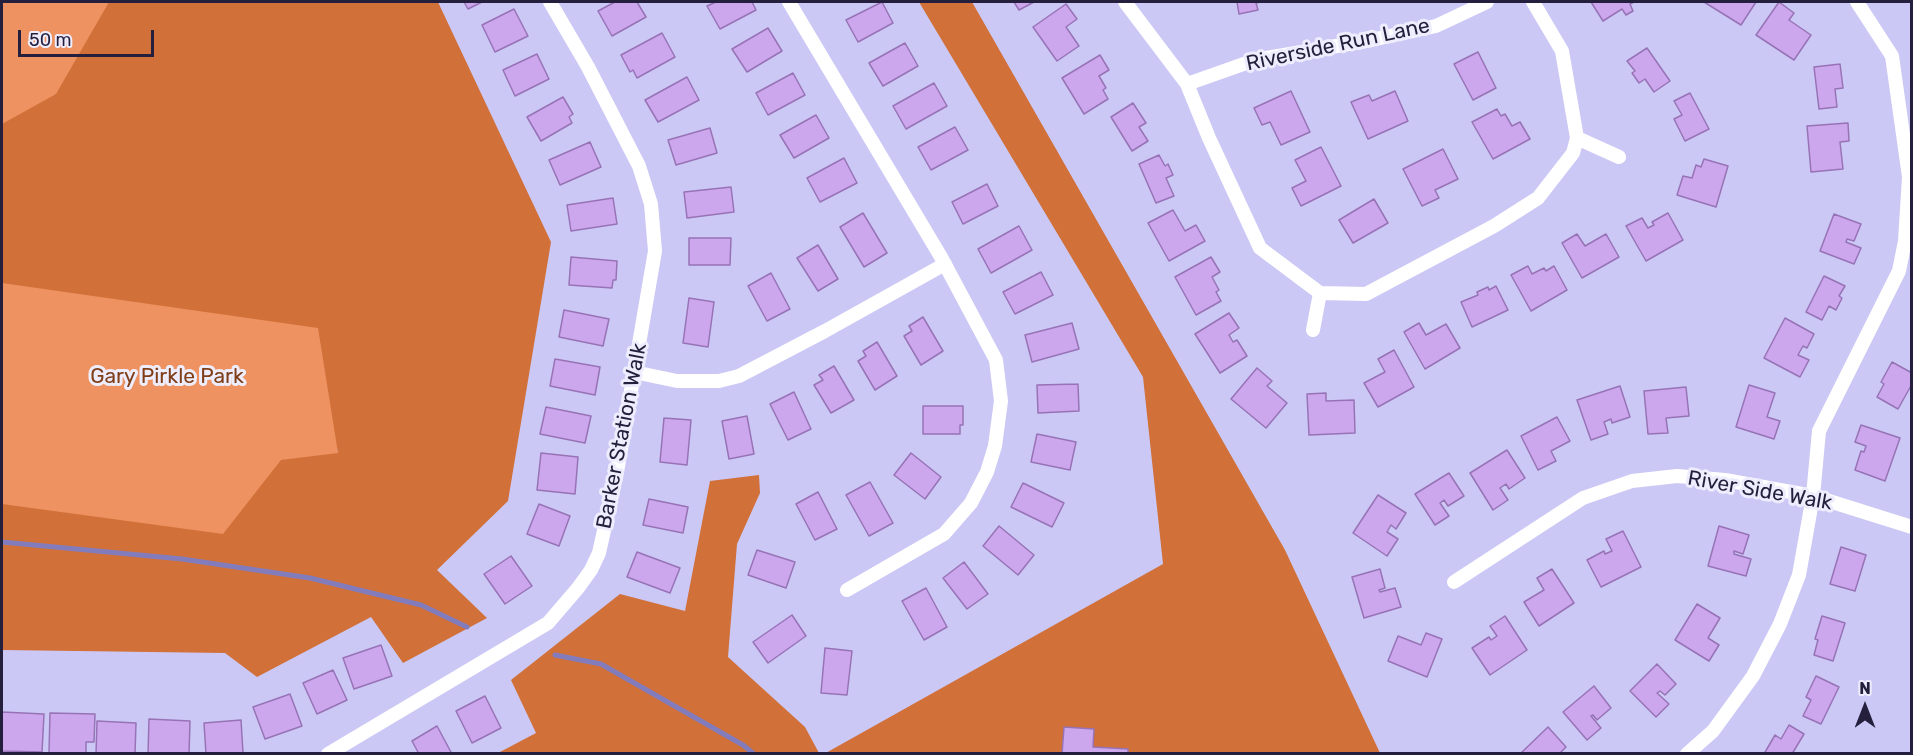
<!DOCTYPE html>
<html>
<head>
<meta charset="utf-8">
<style>
  body { margin:0 }
  #map { position:relative; width:1913px; height:755px; overflow:hidden; background:#cbc8f6; font-family:Rubik,sans-serif }
  canvas { display:block }
  .frame { position:absolute; inset:0; border:3px solid #231f3c; pointer-events:none }
  .north { position:absolute; left:1835px; top:677px; width:60px; height:60px; -webkit-text-stroke:4px #eeedfd; paint-order:stroke; rotate:0deg; font-size:16px; font-weight:700; line-height:24px; text-align:center; color:#231f3c }
  .north::after { content:''; display:block; margin:auto; width:21px; height:27px; background:#231f3c; clip-path:polygon(50% 0,100% 100%,50% 72%,0 100%) }
  .scale { position:absolute; left:18px; top:30px; width:136px; height:27px; box-sizing:border-box; border:3px solid #231f3c; border-top:0; padding-left:8px; font-size:18px; line-height:21px; white-space:nowrap; color:#231f3c; -webkit-text-stroke:4px #eeedfd; paint-order:stroke }
</style>
</head>
<body>
<div id="map">
<canvas width="1913" height="755"></canvas>
<div class="frame"></div>
<div class="north">N</div>
<div class="scale">50 m</div>
</div>
<script>
const context = document.querySelector('canvas').getContext('2d');
context.lineJoin = 'round';
function fillPath(path, color) { context.fillStyle = color; context.fill(path, 'evenodd'); }
const poly = rows => new Path2D(rows.map(r => 'M' + r).join(''));
function strokePath(path, color, width, dash) { context.strokeStyle = color; context.lineWidth = width; context.lineCap = dash ? 'butt' : 'round'; context.setLineDash(dash || []); context.stroke(path); }
function write(font, color, halo, rows, align = 'center') {
  context.font = font + ' Rubik,sans-serif'; context.lineWidth = 6; context.setLineDash([]); context.textBaseline = 'middle'; context.strokeStyle = halo; context.fillStyle = color; for (const [text, x, y, turn = 0] of rows) {
    context.save(); context.translate(x, y); context.rotate((+turn || 0) * Math.PI / 180); context.textAlign = isNaN(turn) ? turn : align; if (halo) context.strokeText(text, 0, 0); context.fillText(text, 0, 0); context.restore();
  }
}
const green = poly([
  [2,2,214,2,326,301,338,454,262,534,2,562]
]);
const forest = poly([
  [109,2,438,2,551,242,508,501,437,570,487,618,403,663,371,617,257,677,225,653,2,650,2,504,223,534,281,460,338,453,318,328,2,283,2,124,56,94],
  [919,2,972,2,1285,550,1380,753,824,754,1163,564,1143,377],
  [759,475,760,493,737,544,728,657,805,727,819,753,498,753,536,733,511,680,620,594,685,611,710,481]
]);
const stream = poly([
  [2,542,182,559,310,578,421,605,467,627],
  [555,655,601,664,743,745,754,754]
]);
const building = poly([
  [464,2,482,2,468,9,464,2],
  [615,2,637,2,646,17,612,36,598,11,615,2],
  [716,2,752,2,756,10,720,29,707,6,716,2],
  [882,2,893,23,858,42,846,20,882,2],
  [1014,2,1034,2,1019,10,1014,2],
  [1237,2,1261,2,1256,3,1258,10,1239,14,1237,2],
  [1591,2,1634,2,1630,4,1633,11,1626,15,1622,9,1603,21,1591,2],
  [1704,2,1756,2,1741,25,1704,2],
  [1779,2,1794,13,1789,20,1811,35,1794,60,1756,35,1779,2],
  [1066,4,1077,19,1066,27,1079,46,1057,61,1033,27,1066,4],
  [514,9,528,36,495,52,482,25,514,9],
  [768,28,782,51,747,72,732,49,768,28],
  [662,33,675,57,637,78,633,70,630,72,621,55,662,33],
  [905,43,918,66,883,86,869,63,905,43],
  [1647,48,1670,81,1654,92,1645,79,1639,83,1632,73,1635,71,1627,61,1647,48],
  [1478,52,1496,88,1473,100,1454,64,1478,52],
  [537,54,549,79,515,96,503,70,537,54],
  [1100,55,1109,70,1099,76,1106,88,1103,90,1108,99,1084,114,1062,78,1100,55],
  [1840,64,1843,88,1835,89,1837,107,1819,109,1814,67,1840,64],
  [793,73,805,95,768,115,756,93,793,73],
  [687,77,699,100,658,122,645,100,687,77],
  [934,83,947,106,906,129,893,106,934,83],
  [1291,91,1310,132,1281,145,1270,122,1262,125,1254,108,1291,91],
  [1395,91,1408,121,1368,139,1351,102,1369,95,1372,101,1395,91],
  [1690,93,1709,129,1685,141,1674,119,1682,115,1674,101,1690,93],
  [563,97,573,114,569,117,572,123,541,141,527,117,563,97],
  [1133,103,1146,123,1139,127,1148,141,1132,151,1111,117,1133,103],
  [1497,109,1501,116,1505,114,1512,126,1520,122,1530,139,1493,159,1472,122,1497,109],
  [816,115,829,138,794,158,780,135,816,115],
  [1848,123,1849,141,1840,142,1843,169,1811,172,1807,126,1848,123],
  [955,127,968,150,931,170,918,147,955,127],
  [710,128,717,153,676,165,668,140,710,128],
  [590,142,601,167,560,185,549,160,590,142],
  [1321,147,1341,186,1301,206,1292,188,1306,181,1295,160,1321,147],
  [1443,149,1458,179,1435,190,1439,198,1422,206,1403,169,1443,149],
  [1159,155,1165,166,1168,164,1173,175,1166,178,1174,196,1156,203,1139,164,1159,155],
  [844,158,857,183,820,202,807,178,844,158],
  [1704,159,1728,166,1716,207,1677,195,1683,176,1692,178,1696,165,1701,167,1704,159],
  [987,184,998,206,963,224,952,202,987,184],
  [731,187,734,212,687,218,684,192,731,187],
  [613,198,617,224,571,231,567,205,613,198],
  [1374,199,1388,223,1353,243,1339,220,1374,199],
  [1173,210,1185,231,1196,225,1205,241,1169,261,1148,223,1173,210],
  [863,213,887,253,864,267,840,227,863,213],
  [1668,213,1683,240,1646,261,1626,226,1642,218,1648,228,1654,225,1652,222,1668,213],
  [1834,214,1861,224,1854,241,1847,239,1846,242,1861,248,1854,264,1820,251,1834,214],
  [1019,226,1032,250,991,273,978,249,1019,226],
  [1577,234,1585,246,1606,234,1619,257,1582,278,1562,243,1577,234],
  [689,238,731,238,730,265,689,265,689,238],
  [818,245,838,279,818,291,797,258,818,245],
  [571,257,617,261,616,280,613,280,612,288,569,285,571,257],
  [1211,257,1220,272,1212,277,1219,290,1216,292,1221,301,1196,315,1175,277,1211,257],
  [1528,266,1532,274,1544,268,1546,271,1554,266,1567,290,1531,311,1511,275,1528,266],
  [1041,272,1053,295,1015,314,1003,292,1041,272],
  [771,273,790,309,767,321,748,286,771,273],
  [1824,276,1845,286,1839,296,1842,298,1836,310,1829,306,1822,320,1806,312,1824,276],
  [1496,286,1508,310,1472,327,1461,302,1478,295,1477,292,1488,287,1489,290,1496,286],
  [689,298,714,302,708,347,683,343,689,298],
  [564,310,609,319,603,346,559,337,564,310],
  [1229,313,1239,328,1229,335,1233,342,1237,340,1247,356,1220,373,1195,334,1229,313],
  [923,317,943,351,921,365,904,336,912,331,909,326,923,317],
  [1785,318,1814,334,1807,348,1803,346,1798,355,1809,360,1800,377,1764,358,1785,318],
  [1072,323,1079,349,1032,362,1025,335,1072,323],
  [1419,323,1426,335,1446,324,1460,348,1425,369,1404,332,1419,323],
  [877,342,897,376,875,390,858,361,866,356,863,351,877,342],
  [1394,350,1414,387,1378,407,1364,383,1385,372,1378,359,1394,350],
  [555,359,600,367,595,395,550,386,555,359],
  [1892,362,1912,373,1912,384,1898,409,1877,397,1884,384,1881,382,1892,362],
  [834,366,854,400,831,413,814,385,823,380,819,375,834,366],
  [1257,368,1272,381,1267,386,1287,403,1266,428,1231,399,1257,368],
  [1078,384,1079,411,1038,413,1037,385,1078,384],
  [1749,385,1775,393,1767,417,1780,421,1774,439,1736,427,1749,385],
  [1620,386,1630,417,1612,423,1611,419,1604,422,1608,434,1591,440,1577,400,1620,386],
  [1686,387,1689,416,1666,418,1668,433,1648,434,1644,391,1686,387],
  [794,392,811,429,788,440,770,404,794,392],
  [1326,393,1326,401,1354,400,1355,433,1309,435,1307,394,1326,393],
  [923,406,963,406,963,425,960,425,960,434,923,434,923,406],
  [546,407,591,416,585,443,540,434,546,407],
  [747,416,754,454,729,459,722,421,747,416],
  [1557,417,1570,441,1551,451,1556,461,1538,470,1521,436,1557,417],
  [664,418,691,420,687,465,660,462,664,418],
  [1861,425,1900,438,1885,481,1855,470,1861,451,1864,452,1866,446,1855,442,1861,425],
  [1037,434,1076,442,1070,470,1031,462,1037,434],
  [1507,450,1525,478,1509,489,1506,484,1500,488,1508,500,1493,510,1470,473,1507,450],
  [541,453,578,457,575,494,537,490,541,453],
  [911,453,941,477,925,499,894,475,911,453],
  [1449,473,1464,496,1448,506,1444,500,1440,503,1449,516,1435,525,1415,494,1449,473],
  [870,482,893,523,869,536,846,495,870,482],
  [1023,483,1064,503,1052,527,1011,507,1023,483],
  [818,492,837,529,815,540,796,504,818,492],
  [1378,495,1406,513,1396,529,1391,525,1387,532,1398,539,1387,556,1353,533,1378,495],
  [649,499,688,507,683,533,643,525,649,499],
  [539,504,570,516,559,546,527,534,539,504],
  [999,526,1034,555,1018,575,983,546,999,526],
  [1719,526,1749,535,1743,554,1734,551,1734,554,1751,559,1746,576,1708,566,1719,526],
  [1623,531,1641,567,1601,587,1587,560,1604,551,1605,554,1612,551,1606,539,1623,531],
  [1841,547,1866,555,1855,591,1830,584,1841,547],
  [757,550,795,562,786,588,748,575,757,550],
  [637,552,680,568,670,593,627,577,637,552],
  [511,556,532,586,505,604,484,574,511,556],
  [964,562,988,594,967,609,943,578,964,562],
  [1380,569,1385,588,1379,590,1380,592,1395,588,1401,607,1364,618,1352,577,1380,569],
  [1552,569,1574,603,1539,626,1524,602,1544,590,1537,578,1552,569],
  [926,588,947,627,924,640,902,601,926,588],
  [1697,604,1720,618,1708,638,1719,645,1709,661,1675,640,1697,604],
  [792,615,806,636,768,663,753,642,792,615],
  [1505,616,1527,650,1490,675,1472,648,1489,637,1491,640,1497,636,1490,626,1505,616],
  [1822,616,1845,623,1833,661,1814,655,1818,640,1815,639,1822,616],
  [1426,633,1442,639,1427,677,1388,661,1398,636,1421,645,1426,633],
  [381,645,392,676,354,689,343,658,381,645],
  [825,648,852,651,847,695,821,693,825,648],
  [1657,664,1676,684,1665,695,1660,691,1657,693,1669,704,1656,717,1630,691,1657,664],
  [333,670,347,700,317,714,303,683,333,670],
  [1816,676,1839,687,1821,724,1803,716,1811,700,1806,697,1816,676],
  [1594,686,1611,708,1597,720,1593,715,1591,716,1601,728,1587,740,1563,712,1594,686],
  [290,694,302,726,265,739,253,707,290,694],
  [485,696,501,728,472,743,456,711,485,696],
  [2,712,44,714,42,752,2,751,2,712],
  [50,713,95,714,94,742,86,742,86,753,49,753,50,713],
  [149,719,190,721,189,754,148,754,149,719],
  [241,720,243,753,206,754,204,723,241,720],
  [97,721,136,723,135,754,96,754,97,721],
  [1789,725,1804,734,1792,754,1764,754,1775,735,1781,739,1789,725],
  [437,726,452,754,419,754,412,741,437,726],
  [1064,727,1094,729,1093,747,1128,749,1128,754,1062,754,1064,727],
  [1548,727,1566,747,1559,754,1520,754,1548,727]
]);
const minor = poly([
  [789,2,941,257,996,360,1001,401,995,446,987,472,971,503,944,534,847,590],
  [1125,2,1187,84,1209,138,1260,248,1320,293,1366,294,1494,226,1538,198,1573,153,1577,138,1562,51,1533,2],
  [1187,84,1255,60,1371,40,1436,26,1487,2],
  [1577,138,1619,157],
  [1313,330,1320,293],
  [634,372,677,381,719,381,739,376,825,331,945,264],
  [1454,582,1583,498,1632,481,1677,476,1725,480,1813,496,1912,527],
  [328,754,548,623,578,588,591,570,599,553,617,472,655,251,651,204,639,166,588,67,550,2],
  [1687,754,1713,731,1753,676,1780,624,1799,575,1813,496,1819,431,1899,271,1905,241,1909,177,1892,56,1857,2]
]);
const streetNames = [
  ["Riverside Run Lane",1338,45,-12],
  ["Barker Station Walk",622,436,-79],
  ["River Side Walk",1760,491,10]
];
const parkNames = [
  ["Gary Pirkle Park",167,377]
];
fillPath(green, '#ed9260');
fillPath(forest, '#d17038');
strokePath(stream, '#837cbc', 5);
fillPath(building, '#cda7ee');
strokePath(building, '#9773b6', 1.5);
strokePath(minor, '#fff', 14);
write('21px', '#231f3c', '#eeedfd', streetNames);
write('21px', '#7f3e17', '#eeedfd', parkNames);
</script>
</body>
</html>
